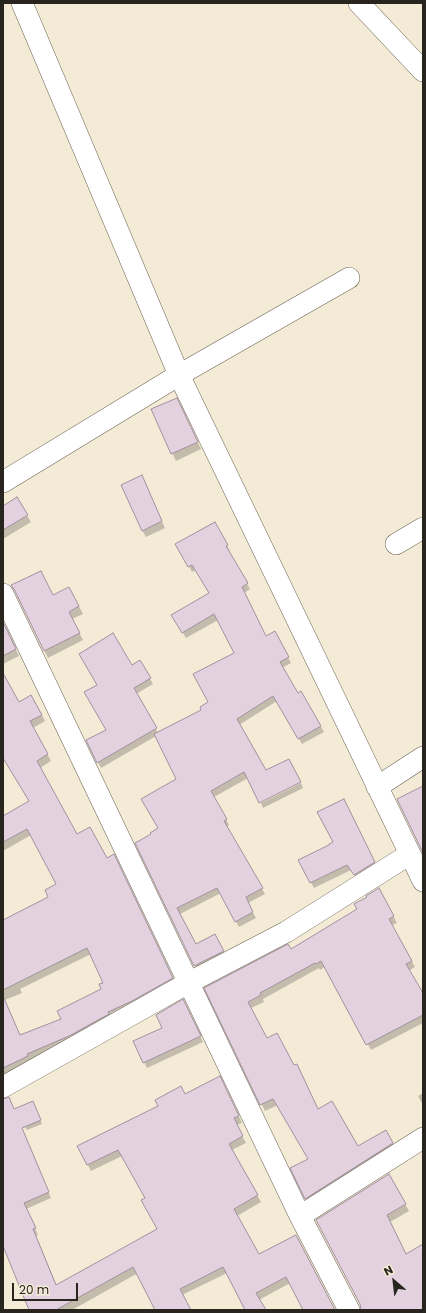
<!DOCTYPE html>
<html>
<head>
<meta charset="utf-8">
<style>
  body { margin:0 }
  #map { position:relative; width:426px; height:1313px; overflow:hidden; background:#f4ebd7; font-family:Poppins,sans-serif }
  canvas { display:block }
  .frame { position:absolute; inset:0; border:4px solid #28251e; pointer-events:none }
  .north { position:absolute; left:374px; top:1261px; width:40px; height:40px; -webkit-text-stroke:3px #f4ebd7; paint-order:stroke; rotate:332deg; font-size:11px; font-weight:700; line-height:16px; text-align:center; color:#28251e }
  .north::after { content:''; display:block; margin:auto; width:14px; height:18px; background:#28251e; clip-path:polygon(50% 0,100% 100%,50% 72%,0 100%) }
  .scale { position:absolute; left:12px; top:1283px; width:66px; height:18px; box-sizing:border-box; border:2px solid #28251e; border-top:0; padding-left:5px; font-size:12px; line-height:14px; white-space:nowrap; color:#28251e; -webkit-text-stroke:3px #f4ebd7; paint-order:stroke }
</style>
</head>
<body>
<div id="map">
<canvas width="426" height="1313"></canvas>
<div class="frame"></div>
<div class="north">N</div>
<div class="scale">20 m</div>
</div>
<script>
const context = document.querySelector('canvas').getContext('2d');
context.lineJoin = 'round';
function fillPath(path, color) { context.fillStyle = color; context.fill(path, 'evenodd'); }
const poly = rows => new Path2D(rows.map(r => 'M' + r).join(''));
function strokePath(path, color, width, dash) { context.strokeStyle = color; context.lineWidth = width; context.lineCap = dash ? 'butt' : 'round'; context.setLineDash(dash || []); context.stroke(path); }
const shadow = poly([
  [180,406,201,449,176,461,152,410],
  [145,483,165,528,146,537,142,530],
  [17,499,31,522,3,539,3,507],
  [214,523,230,551,229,552,250,589,244,593,266,637,275,632,291,663,282,668,297,695,301,693,324,732,302,744,277,701,239,725,265,772,292,766,248,778,214,797,229,825,227,827,265,894,248,903,256,918,239,927,221,893,180,914,196,945,215,935,226,957,198,971,136,843,152,835,159,829,178,779,156,736,101,768,98,762,107,730,131,666,140,661,153,684,136,694,158,733,203,710,262,639,218,620,186,638,173,616,210,593,196,570,192,572,177,544],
  [17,594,53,596,73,595,83,614,72,619,83,640,48,658],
  [3,634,11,639,19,656,3,664],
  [3,674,18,703,31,696,45,721,33,728,51,761,40,768,77,835,107,859,117,862,176,984,3,1076,3,970,58,884,31,835,3,851,3,817,30,801,3,756],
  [91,954,104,983,102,990,62,1020,20,1036,5,1000,22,993,20,989],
  [301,783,303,788,263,808,261,803],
  [347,806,377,868,358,880,351,870,314,888,300,861,331,846,334,842],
  [382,895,397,923,392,925,415,967,408,971,423,995,423,1023,371,1050,326,966,320,970,319,968,263,999,264,1002,251,1008,267,1039,294,1066,297,1065,318,1110,357,1147,386,1132,396,1149,310,1204,306,1198,309,1159,278,1105,265,1111,206,988,290,950],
  [186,1006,203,1042,147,1068,144,1062,163,1028],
  [223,1083,242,1123,236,1125,246,1143,232,1150,261,1202,237,1216,259,1256,335,1310,304,1310,290,1283,259,1300,264,1310,246,1310,227,1273,182,1295,190,1310,156,1310,138,1273,72,1310,31,1310,3,1241,3,1120,19,1121,51,1198,26,1209,38,1235,36,1236,57,1286,158,1229,146,1199,122,1156,91,1171,78,1147,184,1095],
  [423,1093,423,1105,418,1096],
  [34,1106,42,1124,27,1130,25,1127],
  [389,1175,409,1211,390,1222,423,1310,362,1310]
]);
const building = poly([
  [177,398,198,442,171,454,151,409,177,398],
  [142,475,162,521,142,531,121,485,142,475],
  [17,497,28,515,3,530,3,506,17,497],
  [215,522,228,545,226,546,248,583,242,587,266,636,275,631,289,657,280,662,298,693,301,691,321,726,298,739,273,696,237,719,266,770,289,759,301,782,259,803,244,772,211,791,227,819,224,821,263,888,246,897,253,912,235,922,217,888,177,908,196,944,215,934,224,951,194,966,135,843,151,834,150,833,158,828,141,799,176,779,154,734,201,710,200,707,208,702,193,674,234,653,214,614,182,633,171,615,209,593,192,565,188,567,175,544,215,522],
  [41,571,53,595,69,587,79,606,69,612,80,633,44,651,14,589,11,585,41,571],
  [3,622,16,649,3,656,3,622],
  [113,633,132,665,140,660,151,678,134,688,157,728,97,763,86,740,106,730,84,692,97,685,79,654,113,633],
  [3,673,19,702,31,695,42,715,30,721,48,754,37,761,77,834,90,827,107,858,114,854,173,978,132,1001,108,1012,109,1014,69,1036,27,1054,28,1056,3,1068,3,996,20,1035,61,1019,57,1011,101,989,99,984,103,983,87,948,3,990,3,920,48,897,45,890,56,884,27,829,3,842,3,816,29,801,3,758,3,673],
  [423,786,423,853,397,799,423,786],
  [344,799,375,862,354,875,347,865,310,883,298,860,329,845,329,844,333,842,317,812,344,799],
  [379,888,394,916,389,919,412,961,406,964,423,993,423,1015,366,1045,321,961,316,964,315,963,260,993,261,995,248,1002,267,1038,277,1033,294,1065,297,1064,318,1109,332,1101,358,1146,386,1130,393,1143,305,1199,290,1168,308,1159,273,1099,260,1105,204,988,288,944,291,949,357,909,354,904,367,897,366,896,379,888],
  [183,999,201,1036,143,1063,133,1041,162,1028,156,1015,183,999],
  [220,1076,239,1116,234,1118,243,1136,229,1144,258,1195,234,1209,259,1254,296,1235,335,1310,303,1310,286,1277,256,1293,266,1310,245,1310,223,1267,180,1289,191,1310,155,1310,133,1267,56,1310,29,1310,3,1246,3,1099,9,1097,14,1109,33,1101,41,1120,22,1128,49,1192,24,1203,36,1228,33,1229,56,1285,157,1229,141,1200,145,1198,118,1150,87,1165,77,1146,158,1106,155,1100,181,1086,185,1094,220,1076],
  [389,1174,406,1204,387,1215,406,1254,423,1244,423,1310,361,1310,360,1304,316,1220,389,1174]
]);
const minor = poly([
  [22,3,179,375,423,881],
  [359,3,423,71],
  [3,482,179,375,349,278],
  [396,544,423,528],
  [3,594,300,1216,349,1310],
  [377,787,423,757],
  [3,1087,188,983,286,932,410,854],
  [300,1216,423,1138]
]);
fillPath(shadow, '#0003');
fillPath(building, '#e3d1e0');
strokePath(building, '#a1909e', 1);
strokePath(minor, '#6b6352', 22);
strokePath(minor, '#fff', 21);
</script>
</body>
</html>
